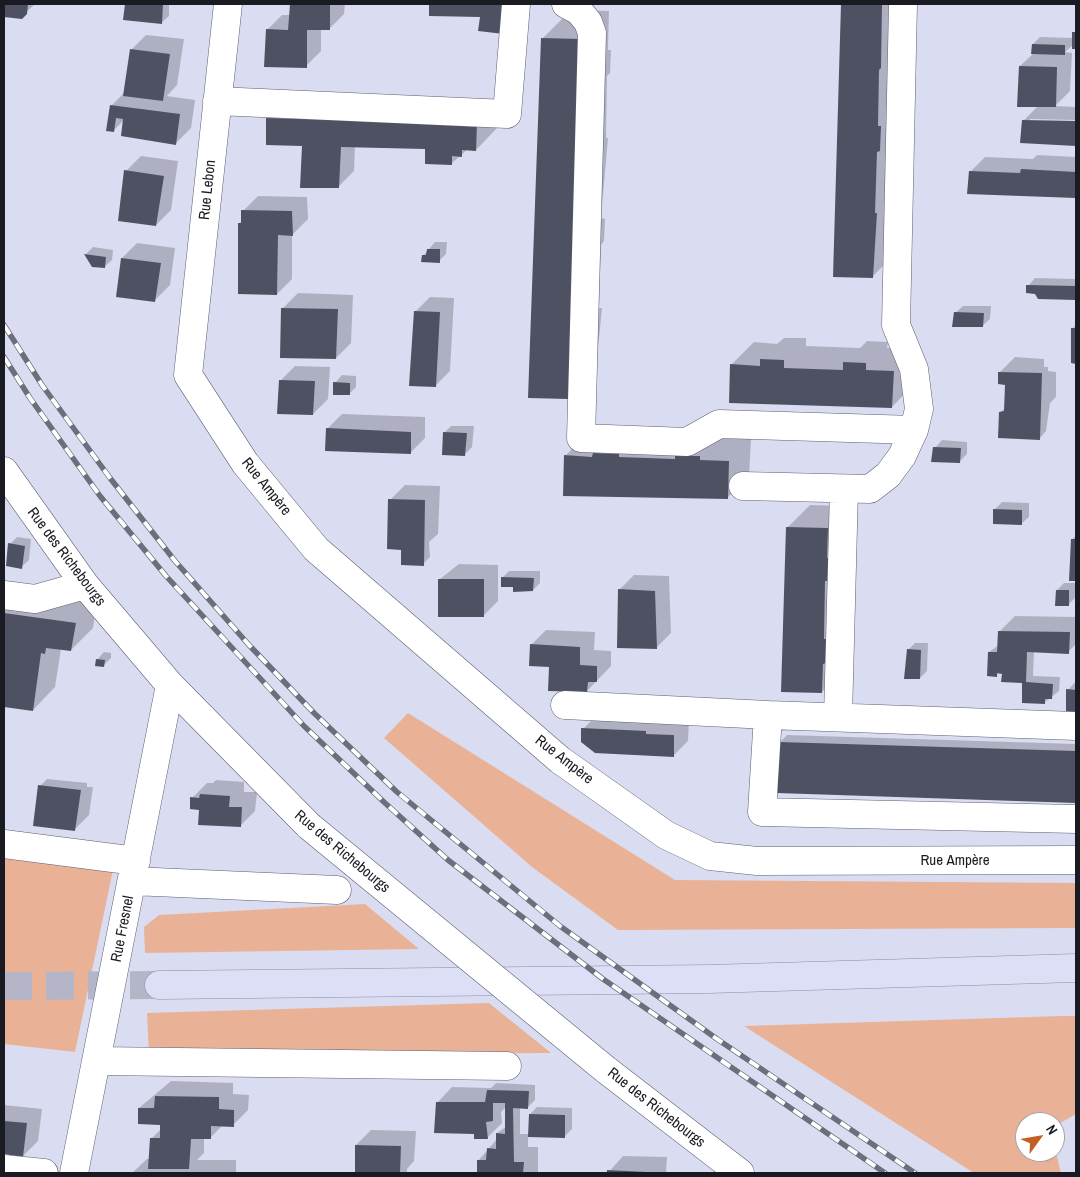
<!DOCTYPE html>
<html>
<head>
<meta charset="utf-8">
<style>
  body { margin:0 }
  #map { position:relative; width:1080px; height:1177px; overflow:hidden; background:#daddf2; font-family:"Archivo Narrow",sans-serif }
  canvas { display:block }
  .frame { position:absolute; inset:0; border:5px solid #1a1b22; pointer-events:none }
  .north { position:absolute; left:1015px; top:1112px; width:50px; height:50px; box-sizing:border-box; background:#fff; border:1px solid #a3a4a7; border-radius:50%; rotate:58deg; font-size:14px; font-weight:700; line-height:20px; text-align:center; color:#1a1b22 }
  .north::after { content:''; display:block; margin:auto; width:18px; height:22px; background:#c16022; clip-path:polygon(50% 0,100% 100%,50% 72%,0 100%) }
</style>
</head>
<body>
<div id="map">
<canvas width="1080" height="1177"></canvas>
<div class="frame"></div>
<div class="north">N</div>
</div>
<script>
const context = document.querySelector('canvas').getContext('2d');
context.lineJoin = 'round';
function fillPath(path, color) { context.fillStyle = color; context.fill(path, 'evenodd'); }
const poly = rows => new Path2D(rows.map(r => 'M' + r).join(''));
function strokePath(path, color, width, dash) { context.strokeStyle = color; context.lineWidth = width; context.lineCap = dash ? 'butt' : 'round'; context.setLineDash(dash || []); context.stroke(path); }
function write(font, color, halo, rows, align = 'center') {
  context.font = font + ' "Archivo Narrow",sans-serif'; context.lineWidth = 5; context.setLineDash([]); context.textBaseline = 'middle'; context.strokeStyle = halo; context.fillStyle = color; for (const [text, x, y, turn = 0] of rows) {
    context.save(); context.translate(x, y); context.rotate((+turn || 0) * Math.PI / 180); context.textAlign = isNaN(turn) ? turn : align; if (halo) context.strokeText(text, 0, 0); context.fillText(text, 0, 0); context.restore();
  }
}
const green = poly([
  [408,713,675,880,1076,883,1076,928,618,930,532,867,384,738],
  [4,854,113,870,75,1052,4,1044],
  [365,904,419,949,145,953,144,927,159,915],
  [489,1003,551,1053,149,1054,147,1013],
  [1062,1016,1076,1016,1076,1114,1055,1126,1055,1122,1025,1122,1025,1152,1055,1152,1055,1149,1061,1173,974,1173,744,1026]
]);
const shadow = poly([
  [4,4,35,4,21,17,4,15],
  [126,4,169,4,169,16,161,23,125,19],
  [291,4,345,4,344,14,329,29,321,29,321,51,306,66,267,30,282,15,290,15],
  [430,4,520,4,482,16,430,14],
  [842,4,909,4,901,248,872,277,834,276],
  [571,10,609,11,608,50,611,50,610,73,607,76,606,138,608,138,601,218,605,219,604,241,601,245,599,308,602,308,596,369,567,398,542,39],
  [1076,30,1076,48,1073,48,1073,45,1065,52,1072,53,1070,91,1055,106,1076,107,1076,120,1030,119,1030,122,1076,123,1076,145,1022,142,1023,121,1038,106,1020,66,1034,53,1033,44,1040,37,1073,38],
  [146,35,184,39,177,85,167,96,195,100,191,128,176,143,124,120,113,131,111,106,125,92,131,50],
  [290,96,498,102,498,127,476,150,468,149,451,164,426,148,355,146,354,171,339,186,303,146,268,119],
  [1037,155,1076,157,1076,197,968,192,970,172,985,157,1033,159],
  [141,156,178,161,171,210,156,225,126,171],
  [258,196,307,197,308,219,292,235,292,279,277,294,239,224,242,221,243,211],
  [435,242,447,242,446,254,439,261,423,256],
  [137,243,175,248,170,285,155,300,122,258],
  [93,247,113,250,112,260,104,267,86,254],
  [1035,278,1076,279,1076,299,1039,298,1028,286],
  [298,293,353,295,351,343,336,358,283,308],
  [430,297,454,298,450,371,435,386,415,312],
  [963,306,991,306,990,319,982,326,955,313],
  [1076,325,1076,362,1072,362,1072,329],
  [784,338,806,338,806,346,860,348,867,341,888,342,887,348,916,349,914,384,892,407,731,365,754,342,777,344],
  [1015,357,1044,359,1044,367,1048,367,1048,371,1056,372,1056,397,1050,403,1046,431,1039,439,1001,412,1005,408,1006,383,1000,372],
  [295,366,330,367,328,399,313,414,280,381],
  [342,375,356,376,356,387,349,394,335,383],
  [342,414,425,417,425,438,410,453,327,429],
  [451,426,474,426,472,447,465,454,444,433],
  [588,433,722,435,722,438,751,439,749,476,727,498,566,455],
  [942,440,967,442,967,454,959,462,935,448],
  [405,485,440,486,438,534,429,542,430,557,423,564,403,550,390,500],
  [1076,489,1076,527,1075,527],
  [1002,502,1029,503,1029,517,1021,524,995,509],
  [810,505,849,506,844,670,822,692,787,528],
  [1076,535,1076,579,1071,579,1072,540],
  [17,537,31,539,29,560,21,567,10,544],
  [459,564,498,565,498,601,483,616,440,579],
  [509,571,540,571,540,583,533,590,515,586,502,578],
  [634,575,669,576,671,633,656,648,619,590],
  [1064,583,1076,583,1076,597,1068,605,1057,590],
  [4,588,97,601,93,628,71,650,61,649,55,687,33,710,4,706],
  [1015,616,1076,617,1076,644,1068,652,1034,652,1033,676,1060,677,1059,691,1044,703,1023,681,1003,672,996,675,989,652,999,645,1000,631],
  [546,630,595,632,594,650,611,651,611,666,587,691,550,666,531,645],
  [915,643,928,643,927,671,920,678,908,650],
  [104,652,111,653,111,658,103,666,97,660],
  [1076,681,1076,711,1067,711,1068,690],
  [598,714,689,720,688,741,673,756,583,729],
  [787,735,1076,744,1076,801,779,791,780,742],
  [47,779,87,783,87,787,93,787,89,815,74,830,40,786],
  [216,780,244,782,244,792,257,792,255,811,240,826,200,809,192,798,207,783,213,783],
  [171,1081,233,1083,233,1094,249,1095,248,1110,233,1125,223,1125,210,1138,204,1138,204,1153,197,1160,236,1160,236,1173,132,1173,147,1159,150,1159,151,1139,161,1129,161,1123,139,1108],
  [496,1083,535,1085,535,1100,527,1108,520,1107,520,1134,529,1134,530,1114,537,1107,572,1108,572,1129,564,1137,528,1136,528,1147,538,1147,538,1173,478,1173,478,1161,497,1139,497,1133,507,1126,507,1106,501,1112,502,1123,487,1138,475,1133,437,1103,452,1087,491,1088],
  [4,1105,42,1109,38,1141,23,1156,4,1153],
  [371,1130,416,1131,414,1161,407,1169,407,1173,356,1173,356,1145],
  [623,1156,667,1157,666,1173,608,1173]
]);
const building = poly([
  [4,4,28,4,27,14,22,19,4,17],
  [125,4,163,4,162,24,123,20],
  [290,4,330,4,330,30,307,30,307,68,264,67,266,29,288,30],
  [429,4,507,4,504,34,478,31,480,17,429,16],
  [841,4,882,4,881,68,879,70,878,126,881,126,880,151,877,152,875,213,877,213,873,278,833,277],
  [1072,32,1076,32,1076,49,1072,49],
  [541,38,581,39,568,399,528,398],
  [1032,44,1065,45,1065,55,1031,54],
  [130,49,170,54,163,101,123,96],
  [1019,66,1057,67,1056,107,1017,107],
  [110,105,180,114,176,145,121,136,123,119,116,118,114,132,106,131],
  [266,118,477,124,476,151,462,150,462,157,452,156,452,165,425,164,425,149,341,147,339,188,300,188,302,146,266,145],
  [1022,120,1076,121,1076,146,1020,143],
  [1021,169,1076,172,1076,198,967,194,969,171,1020,173],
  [124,170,164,176,156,226,118,221],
  [241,210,292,211,293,236,278,235,277,295,238,294,238,223,241,223],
  [427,249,440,249,440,263,421,262,422,255,426,255],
  [84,254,106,257,105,268,92,267],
  [121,258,161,263,155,302,116,297],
  [1026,285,1076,286,1076,300,1038,299,1035,294,1026,293],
  [281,308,338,309,336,359,280,358],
  [414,311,440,312,436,387,409,386],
  [954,312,984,313,983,327,952,327],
  [1071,328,1076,328,1076,364,1071,363],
  [760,359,784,360,784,368,843,370,843,362,866,363,866,370,894,371,892,408,729,403,730,364,760,366],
  [998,372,1042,373,1040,440,998,438,999,412,1004,411,1005,385,998,384],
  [279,380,315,381,313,415,277,414],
  [333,382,350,383,350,395,333,395],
  [326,428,411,432,411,454,325,451],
  [443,432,467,433,465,456,442,455],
  [933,447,961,448,960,463,931,462],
  [593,453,619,454,619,457,675,459,675,456,700,456,700,460,729,461,728,499,563,496,564,455,592,457],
  [388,499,425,500,424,566,401,565,401,550,387,549],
  [993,509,1022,510,1022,525,993,524],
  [786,527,828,528,827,558,830,558,829,581,825,581,824,639,826,639,826,663,823,664,822,693,781,692],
  [1071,539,1076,539,1076,581,1069,581],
  [8,543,25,546,22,569,6,566],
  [501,577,534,578,533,591,513,592,513,587,501,587],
  [438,579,484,579,484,617,438,617],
  [618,589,655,591,657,649,617,648],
  [1056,590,1069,590,1069,606,1055,606],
  [4,613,76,623,71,651,46,648,45,654,41,653,33,711,4,707],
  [998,631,1070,632,1069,654,1027,652,1026,682,1053,684,1052,699,1045,699,1045,704,1022,703,1022,683,1001,682,1002,674,997,673,997,677,987,676,988,652,997,652],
  [530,644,580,647,580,665,597,666,597,682,588,682,587,692,548,691,549,667,529,666],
  [907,649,921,650,920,679,904,679],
  [96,659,105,660,104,667,95,666],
  [1066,689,1076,690,1076,713,1066,712],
  [581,728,646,731,646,734,674,735,674,757,595,753,581,742],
  [779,742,1076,751,1076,803,777,793],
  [38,785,81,790,75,831,33,826],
  [200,794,230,796,229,807,242,807,241,827,198,825,199,810,190,809,190,797,199,798],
  [487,1090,529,1091,528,1109,513,1108,514,1162,524,1162,523,1173,477,1173,477,1160,486,1160,487,1148,496,1149,496,1133,505,1134,505,1103,493,1103,493,1121,486,1122,488,1139,474,1139,474,1134,434,1133,436,1102,485,1102],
  [155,1096,219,1097,219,1109,234,1110,234,1127,211,1126,211,1139,191,1139,189,1169,148,1169,150,1138,160,1138,160,1125,138,1124,138,1108,154,1108],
  [529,1114,565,1115,565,1138,528,1137],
  [4,1121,27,1123,23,1157,4,1154],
  [355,1145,401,1146,400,1173,355,1173],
  [607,1170,646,1172,646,1173,607,1173]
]);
const majorTunnel = poly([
  [4,986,159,985]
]);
const minor = poly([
  [228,4,188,375,245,463,316,549,560,760,666,835,710,856,757,861,1076,860],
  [566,4,579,11,588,22,592,33,581,438,687,442,719,424,914,430],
  [217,101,507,114,516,4],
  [4,471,85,585,170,685,309,826],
  [743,486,870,489,888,475,902,456,914,430,919,409,914,369,896,325,903,4],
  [4,595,35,599,85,585],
  [565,705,768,715],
  [838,717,844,489],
  [1076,726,768,715,762,812,1076,819],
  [4,844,136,861],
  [132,881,337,890],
  [96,1061,507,1066],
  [605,1069,740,1173],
  [4,1169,44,1173],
  [74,1173,170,685]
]);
const major = poly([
  [159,985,709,979,1076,968]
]);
const rail = poly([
  [4,325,42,385,110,478,175,561,249,645,314,713,397,792,560,926,717,1039,915,1173],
  [4,357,30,398,100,496,166,576,304,726,385,803,448,860,603,979,885,1173]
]);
const minorBridge = poly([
  [309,826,605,1069]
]);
const streetNames = [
  ["Rue Lebon",208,190,-84],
  ["Rue Ampère",266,487,51],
  ["Rue des Richebourgs",66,557,53],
  ["Rue Ampère",564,760,38],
  ["Rue des Richebourgs",342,852,40],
  ["Rue Ampère",955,861],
  ["Rue Fresnel",123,929,-79],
  ["Rue des Richebourgs",656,1108,38]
];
fillPath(green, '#e9b296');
fillPath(shadow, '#0003');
fillPath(building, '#4e5162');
strokePath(majorTunnel, '#b4b6c8', 28, [28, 14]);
strokePath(minor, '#5b5e6f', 29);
strokePath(major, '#888da8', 29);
strokePath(minor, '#fff', 28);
strokePath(major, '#dcdff6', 28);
strokePath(rail, '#6c6e7b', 5.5);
strokePath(rail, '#fff', 4, [11]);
strokePath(minorBridge, '#5b5e6f', 29, []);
strokePath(minorBridge, '#fff', 28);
write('15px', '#1a1b22', '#fff', streetNames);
</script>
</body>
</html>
